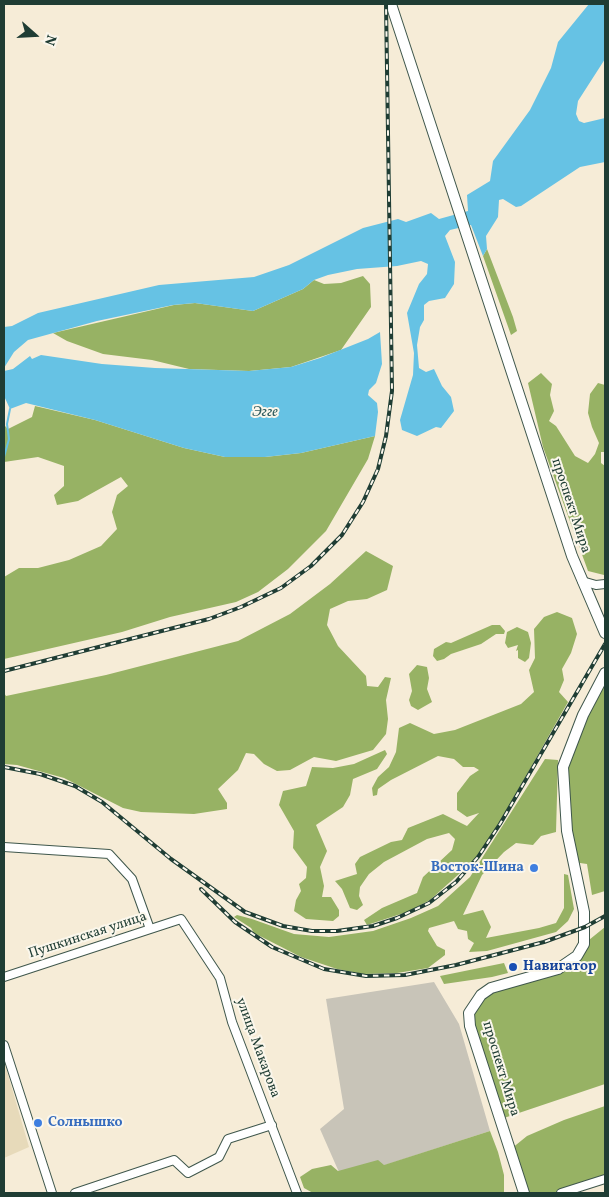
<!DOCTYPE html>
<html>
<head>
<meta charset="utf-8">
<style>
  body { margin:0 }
  #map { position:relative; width:609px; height:1197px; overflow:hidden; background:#f6ecd7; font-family:Vollkorn,serif }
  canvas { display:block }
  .frame { position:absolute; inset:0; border:5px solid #1f3d34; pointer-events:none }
  .north { position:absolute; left:10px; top:10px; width:50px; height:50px; -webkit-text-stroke:4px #fbf7ec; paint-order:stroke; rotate:109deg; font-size:14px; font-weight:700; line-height:20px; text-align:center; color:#1f3d34 }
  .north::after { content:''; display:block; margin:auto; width:18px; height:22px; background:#1f3d34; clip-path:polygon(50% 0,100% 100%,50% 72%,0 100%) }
</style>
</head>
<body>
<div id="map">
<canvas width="609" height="1197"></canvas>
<div class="frame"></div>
<div class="north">N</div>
</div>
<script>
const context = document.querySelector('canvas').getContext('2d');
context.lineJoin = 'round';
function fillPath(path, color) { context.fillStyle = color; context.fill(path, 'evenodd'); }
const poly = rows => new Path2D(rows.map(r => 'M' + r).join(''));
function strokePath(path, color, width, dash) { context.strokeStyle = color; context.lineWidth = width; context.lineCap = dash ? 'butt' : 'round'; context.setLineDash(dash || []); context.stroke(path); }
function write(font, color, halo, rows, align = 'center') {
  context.font = font + ' Vollkorn,serif'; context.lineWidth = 4; context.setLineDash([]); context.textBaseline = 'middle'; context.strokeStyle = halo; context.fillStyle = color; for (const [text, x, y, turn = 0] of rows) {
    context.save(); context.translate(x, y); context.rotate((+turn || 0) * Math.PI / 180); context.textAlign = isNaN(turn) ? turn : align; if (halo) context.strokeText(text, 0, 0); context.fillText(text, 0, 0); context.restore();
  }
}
const built = poly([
  [4,1061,29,1147,4,1158]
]);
const industrial = poly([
  [434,982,459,1024,490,1131,342,1179,320,1129,344,1109,326,999]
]);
const forest = poly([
  [487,249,513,317,517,331,511,335,483,256],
  [363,276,370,284,371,307,341,350,291,367,249,371,189,369,152,360,103,354,67,341,53,333,174,305,195,303,253,311,303,289,314,280,324,284,341,283],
  [541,373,552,384,550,395,554,411,549,421,556,426,575,456,588,463,595,454,599,443,592,427,588,413,590,394,598,383,605,385,605,452,601,452,601,463,605,466,604,575,588,571,543,447,528,383],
  [35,406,95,420,184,448,225,457,265,457,301,453,375,436,368,459,326,531,288,569,258,592,236,602,170,617,122,632,4,659,4,577,19,568,38,568,69,560,101,546,117,529,112,512,117,495,128,486,121,477,78,501,57,505,54,495,64,486,64,466,38,457,4,462,4,425,8,429,32,417],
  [366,551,393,566,387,590,367,599,348,601,330,609,327,625,338,646,366,676,367,686,378,687,385,677,391,678,386,700,388,719,386,734,373,750,336,761,314,757,290,770,277,771,264,764,254,754,246,753,238,770,218,789,227,803,227,809,194,814,141,812,123,808,64,778,17,765,4,764,4,693,6,696,106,675,238,641,290,614,330,584],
  [557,612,572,618,577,634,571,653,562,669,564,680,559,692,568,702,501,820,481,851,469,865,430,900,407,912,367,925,364,920,382,908,417,893,423,877,452,850,455,839,449,833,427,839,384,862,369,874,360,887,359,896,363,905,357,910,350,908,342,889,335,881,357,874,355,864,360,857,391,842,402,840,408,828,443,814,467,826,479,813,467,817,457,810,457,793,470,776,479,770,474,767,463,767,454,759,438,756,391,780,378,789,377,795,373,796,372,788,378,777,389,767,396,752,399,728,410,723,434,734,455,730,521,704,534,692,529,670,535,658,534,629,544,617],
  [492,625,500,625,505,631,504,634,496,634,481,644,451,654,444,659,437,661,433,656,434,649,446,642,451,643],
  [517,627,528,632,531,643,529,658,525,662,518,658,518,650,516,651,518,645,508,648,505,643,507,632],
  [417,665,427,667,429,678,427,689,432,702,418,710,411,706,409,700,412,691,409,674],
  [605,673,605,891,592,895,587,864,573,862,566,758],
  [385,750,387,754,377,769,353,779,350,795,343,807,316,825,327,851,320,867,324,886,322,897,331,897,339,910,339,916,333,921,306,919,294,911,296,900,301,891,299,884,306,878,307,867,293,848,294,831,279,805,283,791,306,786,312,767,333,768,354,764],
  [545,759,558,760,556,832,541,836,533,845,516,843,504,852,482,875,463,915,483,910,491,927,486,938,539,928,556,923,564,908,564,874,568,875,574,909,568,921,556,932,487,951,469,952,474,943,468,939,467,931,458,929,454,921,429,928,428,931,437,946,445,950,445,955,428,968,397,973,364,974,337,969,301,957,254,933,251,928,234,917,237,915,252,919,294,934,329,937,373,931,411,918,438,906,470,877],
  [605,927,605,1084,501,1119,470,1026,481,995,558,969,584,944],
  [504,963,508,973,492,977,444,984,440,976],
  [605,1106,605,1179,561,1193,530,1193,522,1187,511,1149,527,1136,564,1120],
  [490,1131,498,1152,504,1175,504,1193,313,1193,304,1188,300,1177,312,1169,331,1165,338,1171,378,1160,384,1165]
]);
const water = poly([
  [589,4,605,4,605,59,578,101,576,114,579,121,584,123,605,118,605,162,580,167,521,206,516,207,503,199,499,200,498,217,486,236,487,249,483,256,471,225,450,230,445,236,455,262,454,284,445,298,429,301,424,305,424,320,420,327,417,345,419,368,426,372,434,369,442,386,451,397,454,411,441,428,436,427,417,436,402,430,400,420,413,375,414,353,407,313,419,284,427,274,428,264,421,261,397,266,357,269,328,275,314,280,303,289,253,311,195,303,173,305,97,321,28,340,14,352,4,368,4,327,12,326,38,313,159,285,254,277,289,265,363,228,398,219,406,222,431,213,439,219,468,211,467,195,490,181,493,161,530,110,551,68,558,42],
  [380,332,382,364,376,383,369,390,368,395,377,403,378,412,375,436,301,453,265,457,225,457,184,448,95,420,26,403,10,409,4,396,4,371,13,369,30,356,32,359,41,355,102,364,155,368,249,371,291,367,320,358,368,339]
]);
const stream = poly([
  [4,457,9,439,7,424,10,409]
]);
const minor = poly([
  [582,581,596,585,605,584],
  [4,847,109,854,132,879,150,929],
  [4,977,181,919,220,978,232,1022,297,1193],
  [4,1045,52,1193],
  [75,1193,174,1160,188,1173,219,1157,228,1139,272,1125],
  [561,1193,605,1179]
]);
const major = poly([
  [391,4,572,556,605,633],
  [524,1193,470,1026,469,1013,481,995,491,988,558,969,577,956,584,944,584,912,567,831,563,767,583,715,605,673]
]);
const rail = poly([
  [4,671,209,619,241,607,281,588,311,566,342,535,363,502,378,469,386,436,392,391,386,4],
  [4,767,40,774,75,786,102,802,171,859,245,912,283,926,312,931,337,931,373,926,397,918,429,903,456,882,478,857,500,824,605,644],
  [201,889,235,922,272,947,324,969,366,976,405,975,456,965,544,942,585,927,605,916]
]);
const markers = [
  [534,868,5,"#3f7fe0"],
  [513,967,5,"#1a4fb4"],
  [38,1123,5,"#3f7fe0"]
];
const streetNames = [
  ["проспект Мира",570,506,72],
  ["Пушкинская улица",88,936,-18],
  ["улица Макарова",257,1048,70],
  ["проспект Мира",500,1069,73]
];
const shopNames = [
  ["Восток-Шина",524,868],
  ["Солнышко",48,1123,"left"]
];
const transitNames = [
  ["Навигатор",523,967]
];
const waterNames = [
  ["Эгге",265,413]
];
fillPath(built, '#e7daba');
fillPath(industrial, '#c8c4b8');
fillPath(forest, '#97b264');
fillPath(water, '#66c2e4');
strokePath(stream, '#66c2e4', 2);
strokePath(minor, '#3f574c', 10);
strokePath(major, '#3f574c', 12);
strokePath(minor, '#fff', 8);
strokePath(major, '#fff', 10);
strokePath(rail, '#1f3d34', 4);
strokePath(rail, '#fbf7ec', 2, [5.5]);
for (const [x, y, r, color] of markers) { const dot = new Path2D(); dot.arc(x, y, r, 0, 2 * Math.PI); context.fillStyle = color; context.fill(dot); strokePath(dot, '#fbf7ec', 2); }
write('14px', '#1f3d34', '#fbf7ec', streetNames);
write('bold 14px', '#366cbe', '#fbf7ec', shopNames, 'right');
write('bold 14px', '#164399', '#fbf7ec', transitNames, 'left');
write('italic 15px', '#315e60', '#fbf7ec', waterNames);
</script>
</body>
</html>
